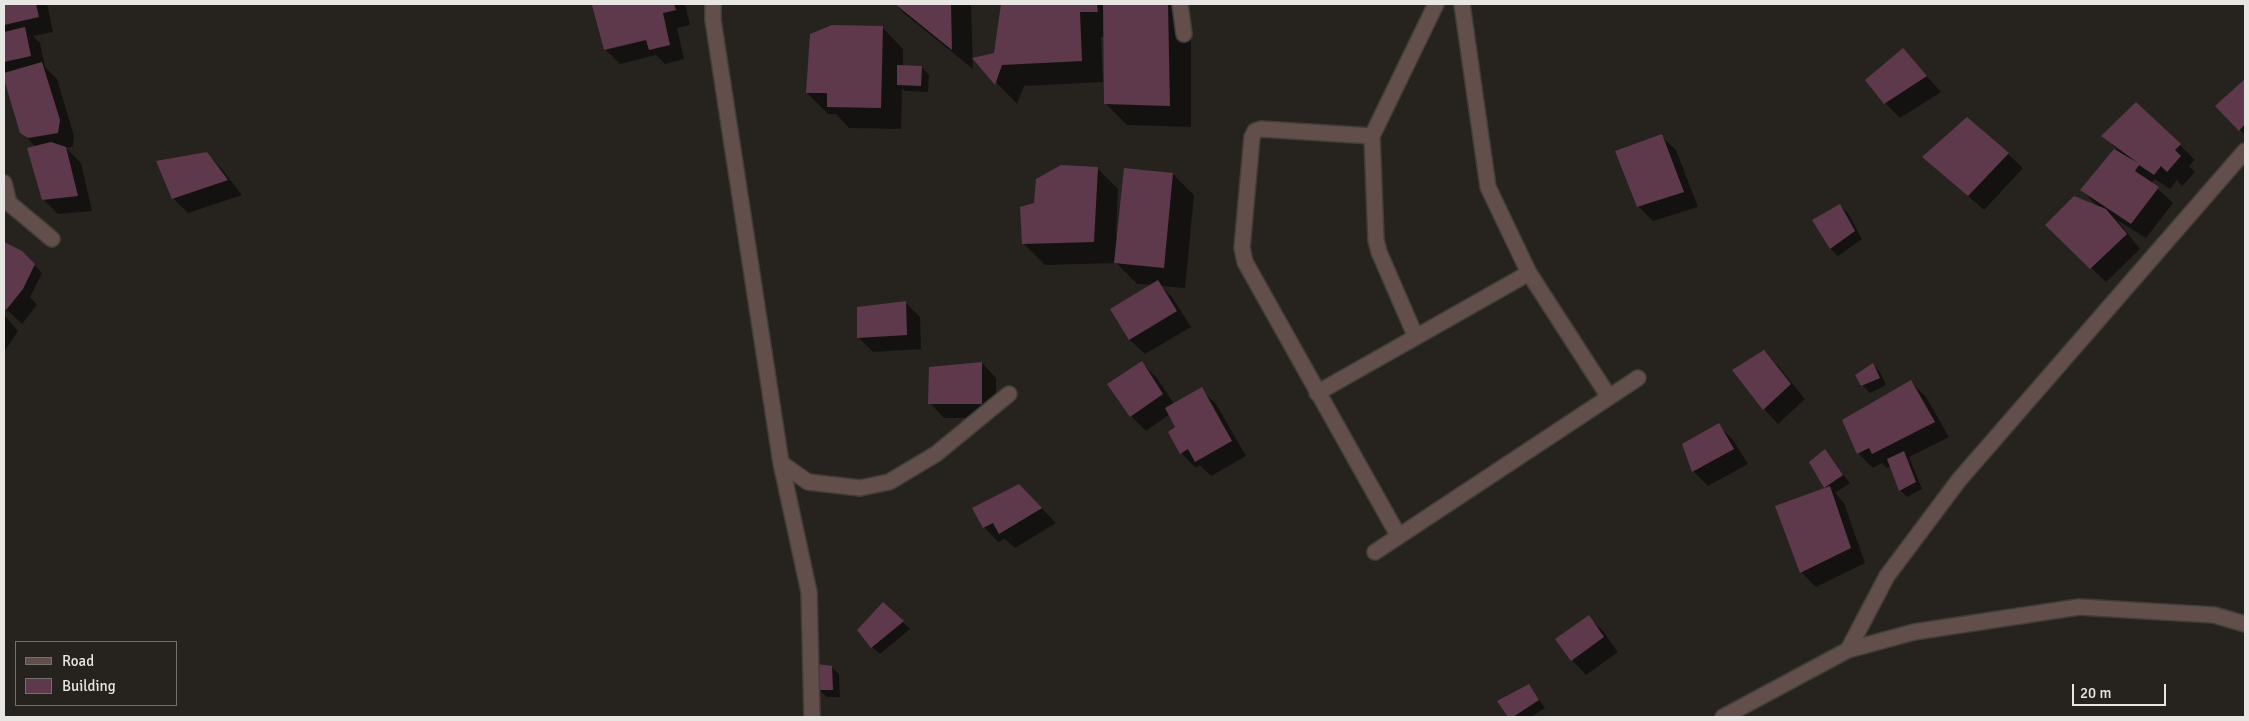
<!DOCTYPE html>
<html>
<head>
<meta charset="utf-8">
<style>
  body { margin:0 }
  #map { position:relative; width:2249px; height:721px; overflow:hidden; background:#26231e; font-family:Signika,sans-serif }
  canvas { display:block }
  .frame { position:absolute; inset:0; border:5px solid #e7e6e2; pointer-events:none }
  .legend { position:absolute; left:15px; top:641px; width:162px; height:65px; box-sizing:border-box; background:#26231e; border:1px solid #73716c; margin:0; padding:6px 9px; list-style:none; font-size:15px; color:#e7e6e2 }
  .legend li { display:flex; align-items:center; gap:10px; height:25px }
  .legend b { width:25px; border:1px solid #73716c }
  .scale { position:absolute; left:2072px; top:684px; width:94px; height:22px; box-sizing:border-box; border:2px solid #e7e6e2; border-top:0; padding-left:6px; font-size:15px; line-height:18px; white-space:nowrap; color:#e7e6e2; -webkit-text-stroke:4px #26231e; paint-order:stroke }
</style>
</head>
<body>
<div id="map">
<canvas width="2249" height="721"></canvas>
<div class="frame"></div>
<ul class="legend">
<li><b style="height:6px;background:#624f4b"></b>Road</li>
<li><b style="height:14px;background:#5e394b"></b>Building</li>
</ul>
<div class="scale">20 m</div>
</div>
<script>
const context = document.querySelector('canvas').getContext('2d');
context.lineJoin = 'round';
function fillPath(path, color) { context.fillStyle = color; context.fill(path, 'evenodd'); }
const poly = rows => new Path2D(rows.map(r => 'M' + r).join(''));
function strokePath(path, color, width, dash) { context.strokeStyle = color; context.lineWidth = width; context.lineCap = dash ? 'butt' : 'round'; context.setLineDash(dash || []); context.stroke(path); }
const shadow = poly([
  [4,4,47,4,53,32,33,36,40,43,45,67,57,79,74,136,73,147,66,148,81,163,92,211,58,214,43,199,36,147,21,132,4,78],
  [604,4,685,4,690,25,677,28,684,59,665,64,656,55,620,64,605,49,594,6],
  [895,4,971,4,973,69,906,15],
  [1002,4,1186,4,1191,37,1191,127,1127,125,1106,104,1105,37,1101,37,1103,82,1024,86,1017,104,974,59,995,55],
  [882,27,903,49,903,66,922,67,929,75,928,92,905,91,902,89,901,129,849,128,836,114,828,114,807,93],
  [1903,50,1941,92,1900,118,1885,103],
  [2245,82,2245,135,2216,106],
  [1661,136,1676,150,1698,207,1653,221,1638,206],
  [2103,136,2180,145,2195,160,2189,166,2195,172,2182,186,2177,180,2170,189,2155,179,2151,183,2173,203,2146,238,2117,220,2140,249,2106,282,2061,239,2098,207,2082,190,2121,153],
  [206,153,221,168,242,195,188,213,173,198],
  [2008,154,2023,168,1984,210,1924,157],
  [1097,168,1118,189,1116,236,1118,236,1173,174,1194,195,1185,288,1161,286,1172,297,1191,327,1145,354,1130,340,1112,310,1152,285,1137,284,1116,263,1045,265,1024,244,1035,204],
  [1840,206,1848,213,1862,239,1838,256,1831,249,1813,221],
  [4,244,22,252,42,273,30,297,37,305,22,324,4,307],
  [905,302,920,317,921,349,873,352,858,337],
  [4,315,18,331,4,352],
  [1763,351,1778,366,1805,399,1778,424,1764,409],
  [982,363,996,378,996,418,944,418,930,403],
  [1142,363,1157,378,1174,404,1201,389,1216,404,1246,456,1211,476,1200,465,1196,468,1181,453,1177,428,1170,414,1146,431,1131,416,1109,385],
  [1873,365,1880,372,1886,385,1870,393,1862,385],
  [1911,382,1926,397,1949,437,1909,457,1922,489,1907,497,1900,490,1891,466,1887,468,1882,463,1873,468,1858,453],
  [1718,425,1733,440,1748,464,1708,486,1693,471],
  [1824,451,1850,483,1835,493,1844,503,1865,563,1816,587,1801,572,1826,489,1810,462],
  [1019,485,1056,523,1015,548,1005,539,998,542,984,527],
  [883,603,910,629,880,654,872,647],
  [1588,617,1603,631,1618,652,1586,675,1572,660],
  [831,667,839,674,840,697,827,697,819,690],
  [1528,685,1545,708,1531,717,1509,717,1499,702]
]);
const building = poly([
  [4,4,36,4,39,17,4,25],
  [599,4,674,4,676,10,663,13,670,45,649,50,646,40,604,50,592,5],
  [895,4,951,4,952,50],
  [1001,4,1097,4,1098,12,1080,12,1082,61,1002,65,995,85,972,58,994,53],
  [1103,4,1168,4,1170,106,1104,104],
  [832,25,883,26,881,108,827,107,827,93,806,93,810,34],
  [25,27,31,56,4,62,4,32],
  [1903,48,1927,76,1884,104,1865,80],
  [42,62,60,120,58,133,28,138,20,133,4,79,4,73],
  [897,65,922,66,921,86,897,85],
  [2245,79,2245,124,2239,131,2215,106],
  [2136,102,2181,144,2175,150,2181,156,2167,172,2161,166,2154,175,2139,165,2135,171,2159,187,2131,224,2080,190,2114,149,2138,163,2101,136],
  [1967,117,2009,153,1968,196,1922,157],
  [1662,134,1684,192,1637,207,1615,151],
  [51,142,66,147,78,196,42,200,27,148],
  [207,152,228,180,172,199,156,161],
  [1061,165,1098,167,1094,242,1022,244,1020,207,1034,203,1036,179],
  [1124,168,1173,173,1164,268,1114,263],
  [2074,196,2106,209,2127,234,2090,269,2045,225],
  [1840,204,1855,231,1830,249,1812,220],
  [4,242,22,251,35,264,23,289,6,310,4,308],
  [1158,280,1177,311,1129,340,1110,309],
  [906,301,907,335,857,338,857,307],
  [1764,350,1791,384,1763,410,1732,370],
  [1142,361,1163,394,1130,417,1107,384],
  [982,362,982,404,928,404,929,367],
  [1873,363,1880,378,1861,386,1855,375],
  [1911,380,1935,422,1872,454,1869,448,1857,454,1842,420],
  [1202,387,1232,441,1195,462,1188,449,1180,454,1168,432,1175,427,1165,408],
  [1719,423,1734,449,1692,472,1682,444],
  [1825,449,1843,475,1824,488,1809,462],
  [1904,451,1916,482,1899,491,1887,459],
  [1019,484,1042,508,999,534,993,523,983,528,972,508],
  [1830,486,1851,548,1800,573,1775,506],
  [883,602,904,621,871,648,857,630],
  [1589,615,1604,637,1571,661,1555,639],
  [817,664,832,666,833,690,818,690],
  [1529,684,1539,700,1513,717,1508,717,1497,701]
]);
const minor = poly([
  [713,4,713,20,781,463,809,592,812,717],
  [1180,4,1184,34],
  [1462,4,1488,187,1529,273,1609,397],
  [1372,136,1261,129,1255,131,1252,137,1242,248,1245,262,1398,535],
  [4,183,9,203,52,239],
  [1415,335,1379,252,1376,240,1372,136,1436,4],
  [1317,393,1529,273],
  [781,463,808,482,860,488,889,482,936,454,1009,394],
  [1375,552,1638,378],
  [1848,650,1887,576,1959,480,2245,151],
  [1723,717,1848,650,1914,632,2079,607,2214,615,2245,624]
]);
fillPath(shadow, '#0007');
fillPath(building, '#5e394b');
strokePath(minor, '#413e39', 18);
strokePath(minor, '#624f4b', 15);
</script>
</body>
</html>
